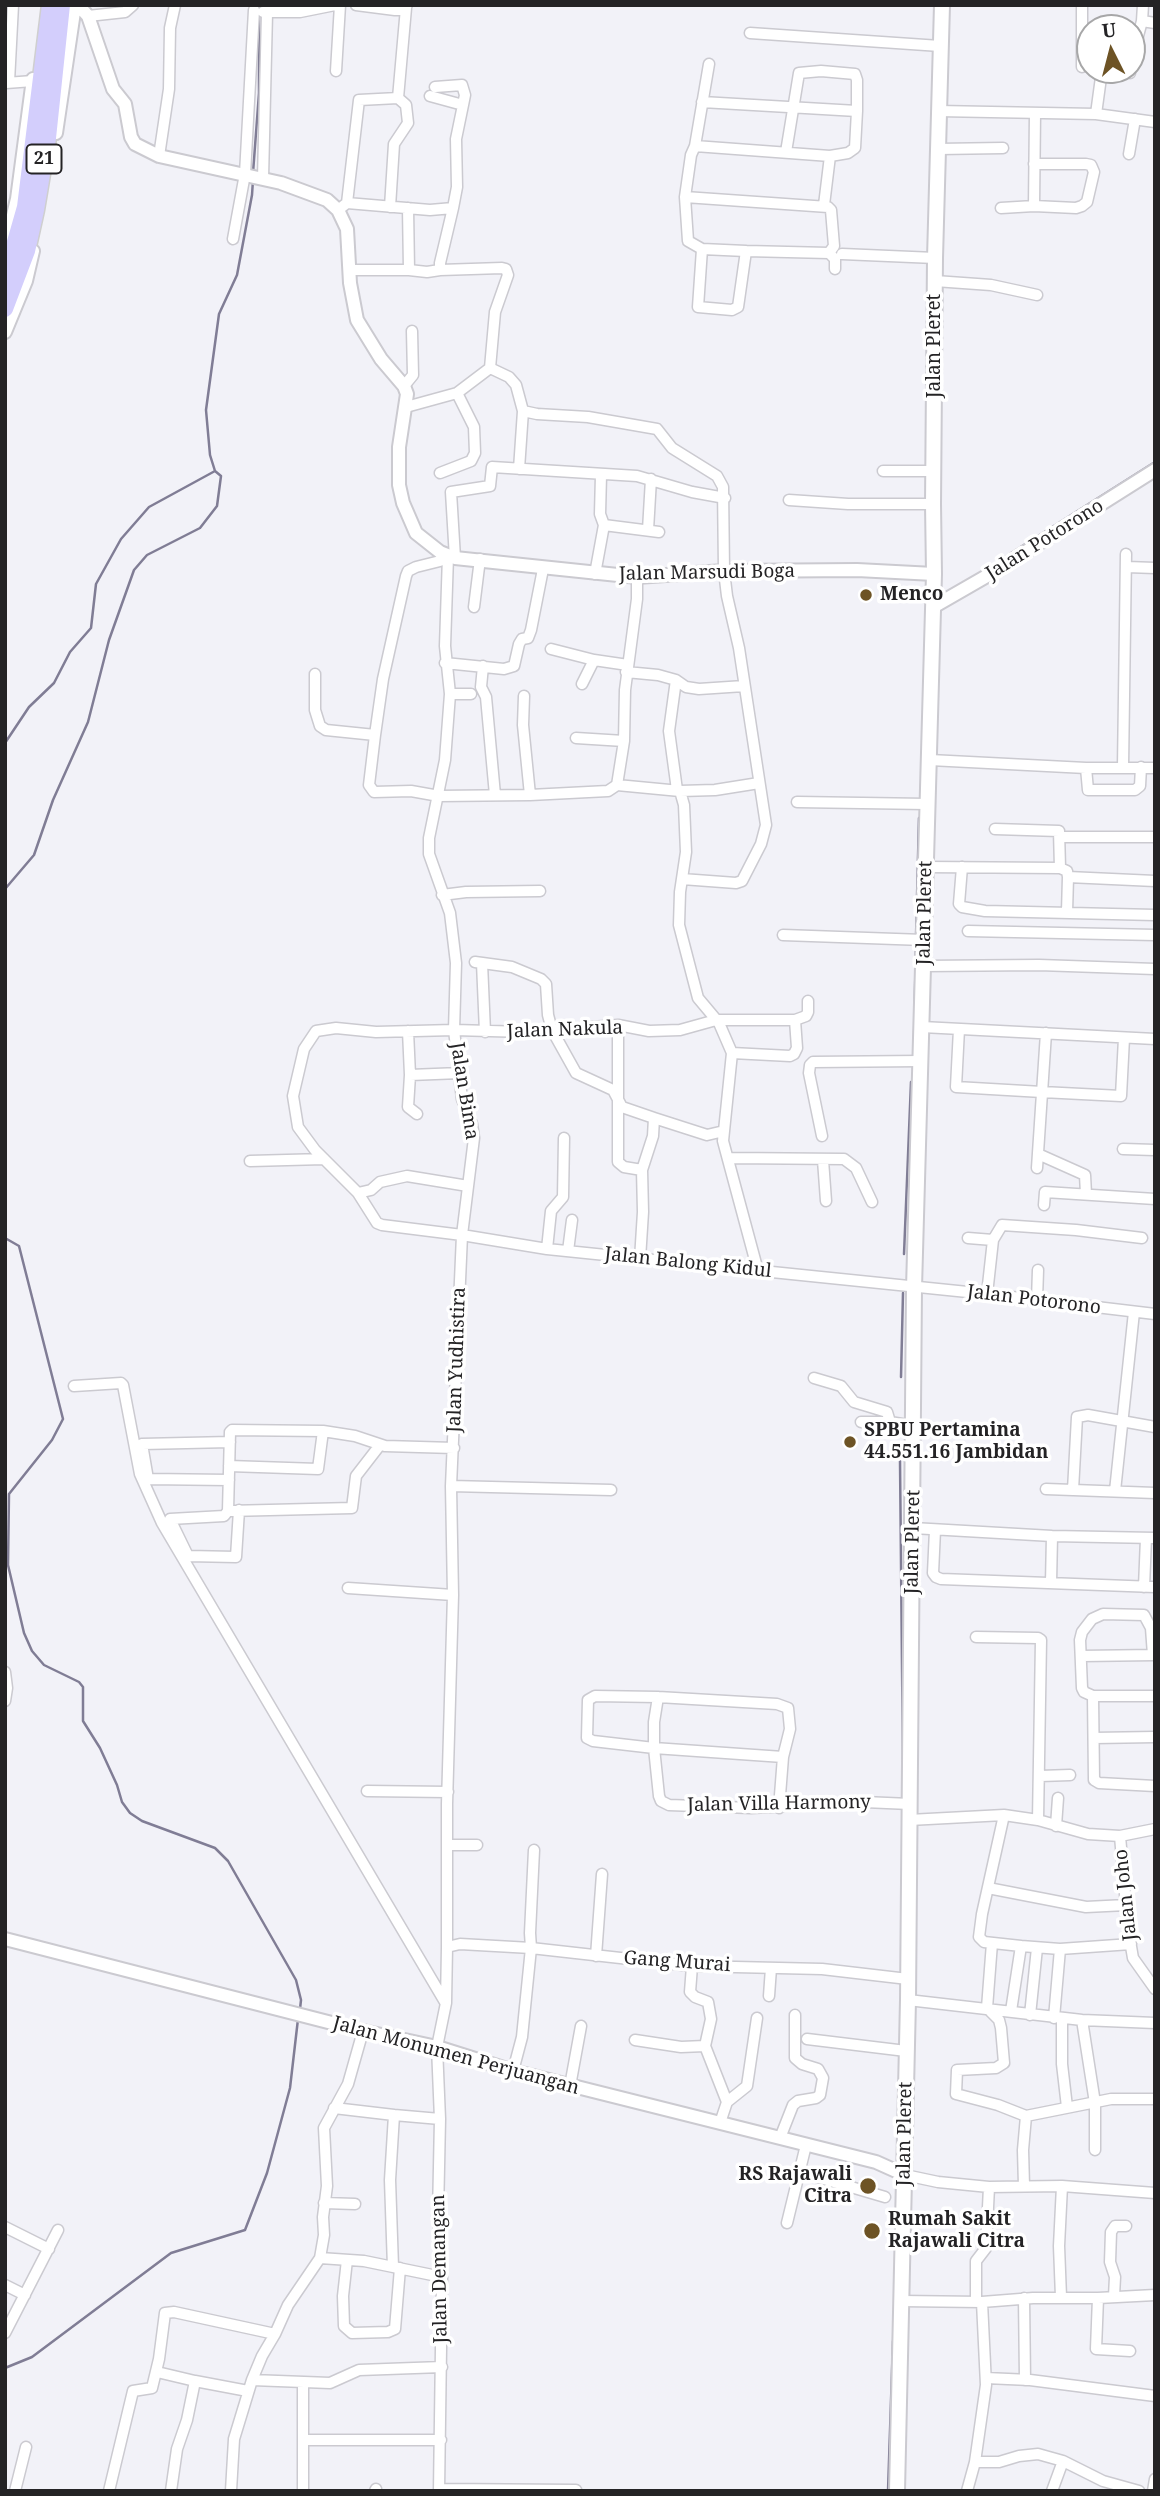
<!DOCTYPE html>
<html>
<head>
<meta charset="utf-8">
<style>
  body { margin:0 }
  #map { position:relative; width:1160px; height:2496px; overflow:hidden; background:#f2f2f8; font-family:"Noto Serif",serif }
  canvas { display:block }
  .frame { position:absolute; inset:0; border:7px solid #242325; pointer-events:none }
  .north { position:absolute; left:1076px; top:14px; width:70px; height:70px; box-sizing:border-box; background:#fff; border:2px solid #a7a7a8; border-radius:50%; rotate:354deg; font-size:19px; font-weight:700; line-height:28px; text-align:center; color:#242325 }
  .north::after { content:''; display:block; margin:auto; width:24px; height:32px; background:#6d5325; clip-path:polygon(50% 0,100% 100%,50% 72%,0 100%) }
</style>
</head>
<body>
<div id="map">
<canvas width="1160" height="2496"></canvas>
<div class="frame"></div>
<div class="north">U</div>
</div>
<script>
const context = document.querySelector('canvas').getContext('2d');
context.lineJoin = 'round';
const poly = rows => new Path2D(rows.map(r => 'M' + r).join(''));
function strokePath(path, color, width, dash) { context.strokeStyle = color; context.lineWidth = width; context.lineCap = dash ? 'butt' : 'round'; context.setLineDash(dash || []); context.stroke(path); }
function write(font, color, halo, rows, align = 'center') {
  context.font = font + ' "Noto Serif",serif'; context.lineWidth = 7; context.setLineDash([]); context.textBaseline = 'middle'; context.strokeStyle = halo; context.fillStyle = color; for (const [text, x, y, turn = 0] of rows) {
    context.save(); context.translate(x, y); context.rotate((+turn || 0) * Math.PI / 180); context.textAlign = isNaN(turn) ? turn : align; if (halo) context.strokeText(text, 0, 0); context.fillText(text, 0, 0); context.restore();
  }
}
const stream = poly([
  [253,173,259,93,259,5],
  [986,569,1155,462],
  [5,743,29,707,54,683,70,652,91,628,96,584,121,539,149,507,215,471],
  [921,791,922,756],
  [5,889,34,855,53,800,88,722,109,640,134,570,147,555,200,528,217,506,221,476,215,471,210,455,206,410,219,314,237,275,252,195,253,180],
  [916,937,919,818],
  [914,1039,916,944],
  [5,1238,19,1246,63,1419,52,1440,9,1494,8,1565,24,1633,32,1651,44,1665,79,1682,83,1687,83,1721,100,1748,117,1785,122,1802,130,1813,142,1821,215,1848,228,1861,296,1980,301,2000,300,2009],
  [904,1254,911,1082],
  [901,1377,903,1293],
  [900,1461,903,1766],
  [5,2368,32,2357,171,2253,245,2230,267,2173,290,2088,298,2019],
  [888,2491,893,2341]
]);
const minor = poly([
  [356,5,395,10,402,10,407,5],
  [1143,5,1142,21,1155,23],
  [263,12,300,12,335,5],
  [88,16,125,12,133,5],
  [750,33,940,46],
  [1132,58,1142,21],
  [1082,67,1082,5],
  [336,71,340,5],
  [1130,73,1130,70],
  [9,82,13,5],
  [6,83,33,81],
  [435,87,462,85,465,95,463,105],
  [430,96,463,105,456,139,457,187,453,208],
  [398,98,406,8],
  [702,102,857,111,855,148,848,153,830,156],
  [938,111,1096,114,1155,122],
  [1096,114,1102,70],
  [695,146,709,64],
  [938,149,1003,148],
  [786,152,799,73,821,71,855,74,857,80,857,111],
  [1129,154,1135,119],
  [159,156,169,89,170,28,175,5],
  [1034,164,1086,164,1091,165,1094,172,1087,202,1082,206,1076,208,1034,206],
  [263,178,267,13],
  [685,197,691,155,695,146,830,156,824,205],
  [347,203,359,100,398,98,406,105,408,123,394,144,390,207],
  [408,208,409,270,427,272,440,270],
  [1001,208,1034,206,1035,113],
  [338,210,347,203,430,210,453,208,440,263,440,270,502,268,506,269,508,275,495,312,490,368],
  [233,239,245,174,254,10],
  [702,249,688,241,685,197,828,207,831,210,834,246,829,253],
  [746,251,702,249,698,307,732,310,738,307,746,251,829,253,835,259,835,269],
  [842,254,935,258],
  [349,270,409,270],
  [935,281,991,285,1037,295],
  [490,368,509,377,516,385,523,411,537,414,588,417,657,429,672,448,717,476,723,487,724,571,727,596,739,648,766,825,761,844,742,881,736,883,682,879],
  [404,386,413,375,412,331],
  [406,407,457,393,490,368],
  [519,469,523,411],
  [883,471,934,471],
  [440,473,471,461,475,453,474,427,457,393],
  [601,475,600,514,604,525,659,532],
  [789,500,848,504,933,504],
  [648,530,651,479],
  [448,556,445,646,450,694,445,760,429,838,429,854,450,913,456,963,454,1030,376,1032,336,1028,316,1031,304,1049,293,1096,298,1127,315,1150,358,1193,377,1223,382,1225,462,1235,547,1249,987,1294,1155,1314],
  [455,558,451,492,490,486,492,467,637,476,692,492,725,498],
  [1127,567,1155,568],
  [595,574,604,525],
  [474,607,480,559],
  [551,649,594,660],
  [445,663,504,669,514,666,519,644,522,639,528,638,531,630,543,569],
  [483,666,481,687,486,697,495,795],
  [626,672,658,675,676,680,669,731,677,790],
  [315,674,315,710,320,726,326,730,375,735,369,785,374,792,411,791,439,796,530,795,608,791,617,785,680,791,684,805,686,852,680,892,679,925,698,998,719,1023,732,1053,724,1131],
  [676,680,686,687,699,689,744,686],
  [582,684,594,660,628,665],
  [450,694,471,694],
  [524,696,523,725,530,795],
  [375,735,383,679,406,576,408,571,416,567,440,561,443,554],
  [576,738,624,741],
  [930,760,1086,768,1155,768],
  [1123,767,1126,554],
  [1086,768,1088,790,1135,790,1140,786,1141,767],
  [617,785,624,741,625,690,637,599,637,577],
  [680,791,715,790,759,783],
  [797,802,927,804],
  [1060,837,1155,837],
  [925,867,1060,868,1059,831,995,829],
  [962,867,959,904,962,907,985,911,1155,915],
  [1060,868,1067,871,1068,877,1155,881],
  [442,895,466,892,540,891],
  [1067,912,1068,877],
  [968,931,1155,935],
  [783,935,924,940],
  [475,962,512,967,541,979,546,984,548,1015,552,1030,576,1073,613,1090,622,1107,654,1118],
  [482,963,485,1032],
  [924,966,1039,965,1155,969],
  [618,1025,618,1162,624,1167,642,1170],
  [922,1027,1155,1039],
  [959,1029,956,1087,1042,1092,1121,1096,1124,1038],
  [408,1031,410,1075,408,1107,417,1114],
  [732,1053,790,1056,794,1054,797,1048,795,1020],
  [410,1075,460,1073],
  [822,1136,809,1073,810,1065,813,1062,921,1061],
  [1123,1149,1155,1150],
  [1038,1154,1085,1175,1086,1194],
  [729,1158,844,1159,856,1168,872,1202],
  [823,1160,826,1201],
  [250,1161,324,1159],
  [1037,1168,1046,1033],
  [358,1193,371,1190,380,1182,407,1176,468,1186],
  [1044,1205,1045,1192,1155,1199],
  [968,1238,993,1240],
  [547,1249,551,1211,563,1197,564,1138],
  [568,1251,572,1220],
  [640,1259,643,1212,642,1170,653,1136,654,1118,707,1135,724,1131,723,1141,758,1271],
  [987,1294,993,1240,1002,1225,1076,1230,1142,1238],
  [1037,1300,1038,1270],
  [814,1378,841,1386,854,1402,887,1412,890,1422],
  [74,1386,121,1383,123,1385,140,1474,162,1523,445,2002],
  [861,1422,890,1422,914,1426],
  [380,1445,356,1476,352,1508,228,1511,230,1432,232,1430,323,1431,355,1436,385,1446,454,1448],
  [229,1466,318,1469,323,1431],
  [229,1480,148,1479,142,1444,230,1442],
  [451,1486,611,1490],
  [1046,1489,1155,1493],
  [1073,1490,1077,1417,1088,1415,1155,1427],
  [1115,1491,1134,1312],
  [228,1511,224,1516,170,1519,188,1556,236,1557,239,1510],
  [913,1528,1052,1536,1155,1538],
  [935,1530,933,1573,936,1577,941,1579,1155,1587],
  [1051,1583,1052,1536],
  [1144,1587,1146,1538],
  [348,1588,453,1595],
  [976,1637,1038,1638,1041,1640,1038,1820],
  [1153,1655,1151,1628,1144,1615,1103,1614,1092,1619,1082,1632,1080,1640,1082,1688,1084,1692,1093,1696,1155,1696],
  [1081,1656,1155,1655],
  [5,1672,7,1688,5,1701],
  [1093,1696,1094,1780,1099,1783,1155,1786],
  [658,1697,777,1704,788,1708,790,1729,783,1757,779,1808],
  [1094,1738,1155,1737],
  [783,1757,654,1748,654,1722,658,1697,595,1696,588,1700,587,1738,593,1741,654,1748,659,1796,661,1801,669,1805,751,1808,864,1802,910,1804],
  [1040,1776,1070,1775],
  [367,1791,448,1792],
  [1004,1815,982,1914,979,1937,984,1942,1021,1946],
  [909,1820,1004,1815,1038,1820,1088,1834,1120,1836,1155,1829],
  [1056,1826,1058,1798],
  [1120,1836,1128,1929,1133,1958,1155,1989],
  [447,1845,477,1845],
  [988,1888,1086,1907,1126,1905],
  [992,1943,987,2008,999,2020,1001,2028,1004,2063,996,2068,957,2070,956,2094,998,2105,1026,2116,1111,2099,1155,2099],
  [447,1947,460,1944,531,1948,692,1966,822,1969,908,1979],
  [596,1956,602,1874],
  [692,1966,690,1992,695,1997,708,2002,711,2019,705,2046,727,2102,720,2123],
  [769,1996,771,1968],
  [908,2000,1082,2020,1155,2023],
  [1011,2011,1021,1946,1060,1949,1131,1944],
  [1030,2015,1037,1948],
  [1054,2018,1060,1949],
  [1062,2018,1062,2064,1067,2107],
  [1082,2020,1095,2103,1095,2150],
  [807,2039,906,2051],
  [635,2040,681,2047,705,2046],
  [513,2071,522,2037,531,1948,530,1933,534,1850],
  [570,2086,581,2026],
  [727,2102,747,2086,757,2018],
  [334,2108,394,2115,390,2180,393,2267],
  [394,2115,440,2119],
  [780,2138,793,2105,798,2101,816,2098,820,2095,823,2078,818,2069,802,2064,795,2058,795,2015],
  [800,2172,885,2197],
  [905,2175,938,2182,989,2187,1062,2186,1155,2193],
  [1024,2186,1023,2150,1026,2116],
  [324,2203,355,2204],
  [787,2223,806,2145],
  [5,2227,49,2249],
  [320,2258,324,2235,323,2217,327,2186,324,2128,348,2084,363,2031],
  [347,2260,343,2296,344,2326,352,2333,388,2332,395,2329,400,2268],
  [5,2285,25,2295],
  [1114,2296,1115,2277,1110,2262,1111,2232,1115,2226,1126,2226],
  [1061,2297,1059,2246,1062,2186],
  [1024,2298,1025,2380],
  [1098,2298,1096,2349,1130,2351],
  [901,2301,982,2302,1033,2298,1098,2298,1155,2295],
  [976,2302,976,2261,986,2248,989,2187],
  [5,2333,58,2230],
  [157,2372,195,2381],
  [986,2378,1030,2380,1155,2396],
  [252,2380,330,2383,359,2370,442,2367],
  [303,2440,441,2440],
  [975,2462,999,2462,1019,2456,1038,2454,1063,2461,1103,2481,1139,2491],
  [439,2489,576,2490],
  [15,2491,26,2447],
  [109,2491,133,2391,152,2388,159,2359,165,2313,174,2312,275,2334],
  [171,2491,177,2449,187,2420,195,2381,248,2391],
  [231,2491,234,2439,252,2380,262,2356,275,2334,288,2305,320,2258,364,2261,442,2277],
  [303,2491,303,2382],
  [375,2491,376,2489],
  [439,2491,442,2277,438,2215,440,2119,437,2047,446,2003,447,1947,447,1804,453,1595,451,1486,462,1235,474,1138,472,1124,462,1099,454,1030,526,1032,618,1025,649,1031,680,1030,716,1020,795,1020,806,1016,808,1012,808,1001],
  [967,2491,975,2462,986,2385,982,2302],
  [1052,2491,1063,2461],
  [1153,2491,1155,2479]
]);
const tertiary = poly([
  [78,5,88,16,113,89,125,104,131,137,135,144,159,156,281,183,327,200,338,210,347,229,350,283,357,320,381,359,404,386,407,394,399,447,399,485,403,503,416,533,440,552,455,558,637,577,724,571,857,570,934,574],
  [56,133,75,5],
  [5,248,17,199,33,79],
  [5,332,26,281,33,251],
  [933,607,992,573,1155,470],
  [5,1939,363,2031,437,2047,513,2071,876,2162,905,2175]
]);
const secondary = poly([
  [897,2491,908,2000,914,1288,934,574,933,504,935,258,942,5]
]);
const trunk = poly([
  [5,277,25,207,50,5],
  [5,309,27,251,36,210,48,138,62,5]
]);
const markers = [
  [866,595,7,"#6d5325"],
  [850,1442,7,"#6d5325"],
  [868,2186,9,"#6d5325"],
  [872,2231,9,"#6d5325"]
];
const shields = [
  [44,159,35]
];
const shieldNames = [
  ["21",44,159]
];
const streetNames = [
  ["Jalan Pleret",935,346,-90],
  ["Jalan Potorono",1045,540,-32],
  ["Jalan Marsudi Boga",707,573,-1],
  ["Jalan Pleret",925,913,-89],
  ["Jalan Nakula",565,1030,-2],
  ["Jalan Bima",464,1091,81],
  ["Jalan Balong Kidul",688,1263,6],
  ["Jalan Potorono",1034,1300,7],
  ["Jalan Yudhistira",457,1360,-88],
  ["Jalan Pleret",913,1542,-89],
  ["Jalan Villa Harmony",779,1804,-1],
  ["Jalan Joho",1126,1895,-96],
  ["Gang Murai",677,1962,4],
  ["Jalan Monumen Perjuangan",456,2056,15],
  ["Jalan Pleret",905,2134,-89],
  ["Jalan Demangan",440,2269,-91]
];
const poiNames = [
  ["Menco",880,595],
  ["SPBU Pertamina",864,1431],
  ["44.551.16 Jambidan",864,1453],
  ["RS Rajawali",852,2175,"right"],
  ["Citra",852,2197,"right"],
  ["Rumah Sakit",888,2220],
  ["Rajawali Citra",888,2242]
];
strokePath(stream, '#807d95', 2.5);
strokePath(minor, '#cbcad0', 13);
strokePath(tertiary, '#cbcad0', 16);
strokePath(secondary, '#cbcad0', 18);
strokePath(trunk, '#cfcfcf', 19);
strokePath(minor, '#fff', 10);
strokePath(tertiary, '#fff', 12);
strokePath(secondary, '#fff', 14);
strokePath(trunk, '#d3cefc', 16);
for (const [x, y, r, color] of markers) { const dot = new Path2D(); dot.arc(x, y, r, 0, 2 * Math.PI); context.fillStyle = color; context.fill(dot); strokePath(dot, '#fff', 2.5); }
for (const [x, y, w] of shields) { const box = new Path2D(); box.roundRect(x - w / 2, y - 14.5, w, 29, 5); context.fillStyle = '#fff'; context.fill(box); strokePath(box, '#242325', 2); }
write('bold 18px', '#242325', null, shieldNames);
write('19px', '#242325', '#fff', streetNames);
write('bold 19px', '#242325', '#fff', poiNames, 'left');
</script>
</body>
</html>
